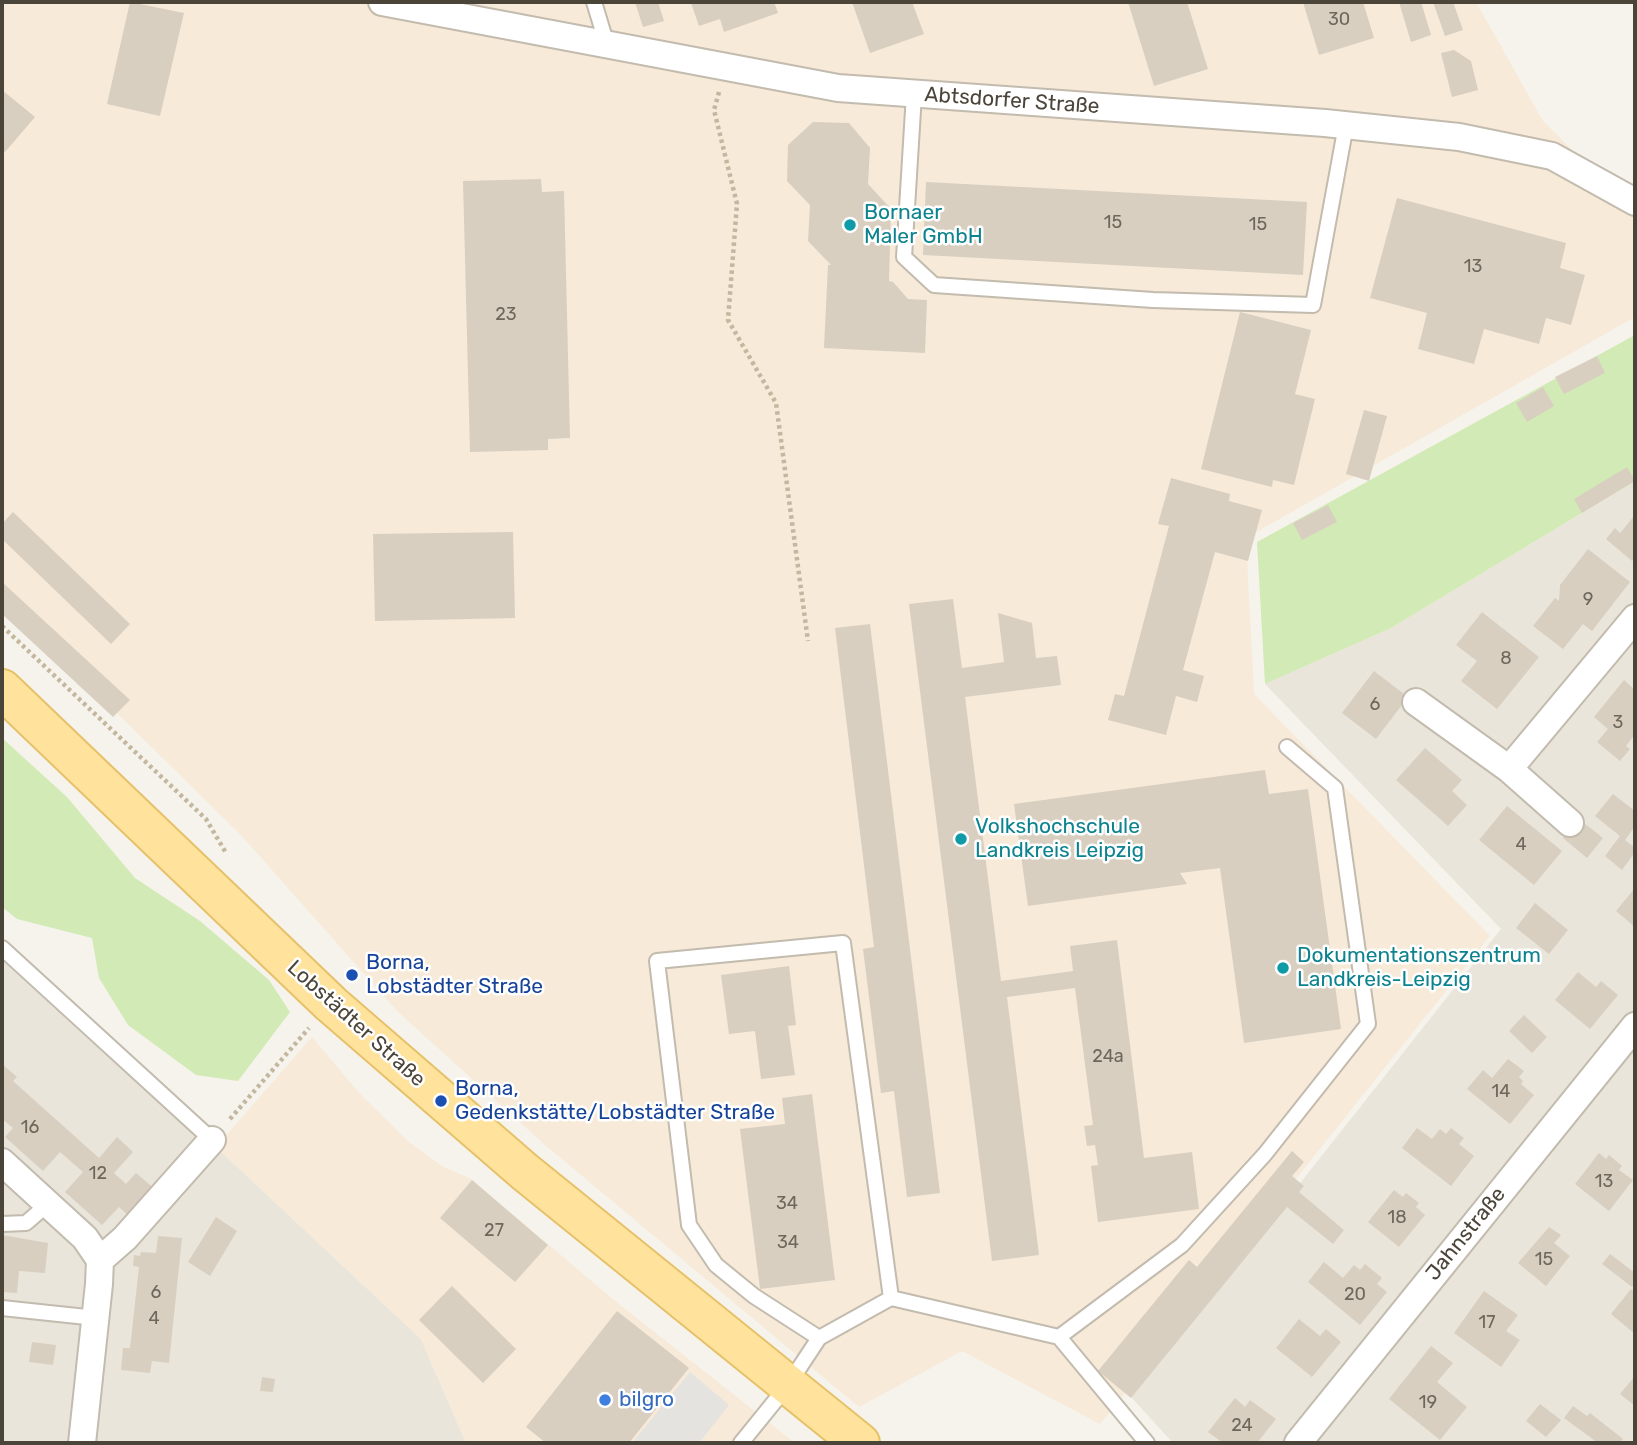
<!DOCTYPE html>
<html>
<head>
<meta charset="utf-8">
<style>
  body { margin:0 }
  #map { position:relative; width:1637px; height:1445px; overflow:hidden; background:#f6f3ec; font-family:Rubik,sans-serif }
  canvas { display:block }
  .frame { position:absolute; inset:0; border:4px solid #4b4439; pointer-events:none }
</style>
</head>
<body>
<div id="map">
<canvas width="1637" height="1445"></canvas>
<div class="frame"></div>
</div>
<script>
const context = document.querySelector('canvas').getContext('2d');
context.lineJoin = 'round';
function fillPath(path, color) { context.fillStyle = color; context.fill(path, 'evenodd'); }
const poly = rows => new Path2D(rows.map(r => 'M' + r).join(''));
function strokePath(path, color, width, dash) { context.strokeStyle = color; context.lineWidth = width; context.lineCap = dash ? 'butt' : 'round'; context.setLineDash(dash || []); context.stroke(path); }
function write(font, color, halo, rows, align = 'center') {
  context.font = font + ' Rubik,sans-serif'; context.lineWidth = 5; context.setLineDash([]); context.textBaseline = 'middle'; context.strokeStyle = halo; context.fillStyle = color; for (const [text, x, y, turn = 0] of rows) {
    context.save(); context.translate(x, y); context.rotate((+turn || 0) * Math.PI / 180); context.textAlign = isNaN(turn) ? turn : align; if (halo) context.strokeText(text, 0, 0); context.fillText(text, 0, 0); context.restore();
  }
}
const residential = poly([
  [1635,481,1635,1443,1173,1443,1131,1397,1501,929,1265,684,1391,628],
  [2,956,216,1147,421,1339,466,1443,2,1443]
]);
const commercial = poly([
  [2,2,1476,2,1543,121,1635,212,1635,317,1246,538,1254,694,1490,936,1100,1424,962,1351,859,1407,545,1145,397,1011,241,835,2,600],
  [312,1037,361,1095,409,1142,442,1166,471,1179,614,1300,795,1443,466,1443,421,1339,216,1147]
]);
const green = poly([
  [1635,335,1635,481,1391,628,1265,684,1257,542],
  [2,738,67,797,135,878,200,921,269,980,290,1012,238,1081,196,1075,128,1025,99,978,92,938,17,919,2,907]
]);
const parking = poly([
  [690,1372,729,1405,699,1443,632,1443]
]);
const building = poly([
  [130,2,184,13,160,116,107,104],
  [635,2,658,2,664,21,643,27],
  [694,2,774,2,778,13,724,32,720,19,699,26,691,3],
  [852,2,912,2,924,34,870,53],
  [1128,2,1187,2,1208,69,1154,86],
  [1303,2,1363,2,1374,38,1319,55],
  [1399,2,1421,2,1431,35,1411,42],
  [1433,2,1453,2,1463,30,1445,36],
  [1454,50,1471,61,1478,90,1452,97,1441,53],
  [2,90,35,117,5,152,2,149],
  [813,122,849,123,870,148,868,184,891,209,889,281,893,282,908,299,927,300,925,353,824,348,828,265,831,265,808,241,810,205,787,181,788,145],
  [541,179,542,192,564,191,570,438,548,439,548,450,470,452,463,181],
  [926,182,1307,202,1303,275,923,255],
  [1397,198,1566,243,1560,268,1585,275,1571,325,1546,318,1539,344,1484,329,1474,364,1418,349,1427,313,1370,298],
  [1240,312,1311,330,1295,394,1315,399,1294,485,1273,480,1272,487,1201,469],
  [1597,356,1605,373,1564,394,1555,377],
  [1543,387,1554,406,1527,422,1516,403],
  [1364,410,1387,416,1369,481,1346,474],
  [1627,467,1635,481,1582,513,1574,499],
  [1171,478,1230,494,1229,501,1262,510,1248,561,1215,552,1183,670,1204,676,1197,702,1176,696,1166,735,1108,720,1115,694,1124,696,1169,526,1158,524],
  [1328,505,1337,522,1302,540,1293,523],
  [13,512,130,624,111,644,2,539,2,524],
  [1635,515,1635,557,1632,561,1606,539,1615,528,1620,533],
  [513,532,515,618,375,621,373,534],
  [1588,549,1630,582,1592,631,1583,624,1563,649,1533,626,1555,598,1559,601,1560,585],
  [2,582,130,700,113,717,2,614],
  [953,599,962,668,1004,662,998,613,1032,623,1036,658,1057,656,1061,685,965,697,1001,981,1073,971,1070,946,1117,940,1144,1158,1192,1152,1199,1209,1098,1222,1091,1166,1098,1165,1095,1145,1087,1146,1084,1126,1093,1125,1075,988,1007,997,1039,1255,992,1261,909,604],
  [1482,612,1539,657,1497,709,1461,681,1477,661,1456,645],
  [870,624,940,1193,907,1197,894,1091,881,1093,863,949,874,947,835,628],
  [1374,671,1408,697,1376,739,1342,713],
  [1624,680,1635,690,1635,734,1626,746,1630,749,1620,761,1597,742,1608,729,1594,717],
  [1425,748,1462,780,1452,791,1467,805,1448,826,1396,780],
  [1265,770,1269,794,1308,789,1341,1029,1244,1043,1220,868,1180,873,1187,884,1028,906,1014,804],
  [1613,794,1635,811,1635,826,1625,840,1635,848,1635,852,1622,870,1605,856,1620,836,1595,816],
  [1507,806,1562,851,1534,885,1479,840],
  [1579,819,1603,838,1587,858,1563,838],
  [1635,888,1635,927,1616,911],
  [1535,903,1568,930,1549,954,1516,928],
  [789,966,796,1025,788,1026,795,1075,761,1079,755,1031,729,1034,721,975],
  [1578,972,1596,987,1601,981,1618,995,1590,1029,1555,1000],
  [1524,1015,1547,1037,1532,1053,1509,1031],
  [1508,1059,1524,1071,1519,1077,1523,1081,1521,1084,1534,1095,1510,1124,1467,1089,1483,1070,1492,1078],
  [2,1064,17,1077,13,1081,99,1158,117,1137,133,1152,114,1173,126,1184,136,1173,156,1190,131,1218,119,1207,102,1225,65,1192,83,1172,60,1152,43,1171,5,1137,13,1128,2,1119],
  [812,1094,835,1280,760,1289,740,1129,785,1124,782,1098],
  [1417,1128,1432,1139,1440,1129,1446,1134,1451,1128,1464,1138,1459,1144,1474,1156,1451,1186,1402,1148],
  [1292,1151,1304,1162,1292,1176,1304,1186,1299,1192,1344,1230,1333,1244,1287,1207,1131,1398,1098,1371,1189,1260,1197,1267],
  [1599,1153,1606,1159,1609,1155,1622,1166,1619,1170,1633,1180,1609,1211,1575,1184],
  [472,1180,548,1245,515,1282,440,1218],
  [1394,1190,1403,1197,1406,1193,1419,1203,1416,1207,1425,1215,1399,1247,1368,1222],
  [216,1217,237,1231,210,1276,188,1262],
  [1549,1227,1561,1235,1554,1243,1570,1256,1546,1286,1518,1263],
  [2,1235,48,1243,45,1273,19,1271,17,1293,2,1292],
  [158,1236,182,1238,169,1363,152,1361,150,1373,121,1370,123,1348,130,1348,139,1267,133,1266,134,1255,140,1256,141,1252,156,1253],
  [1610,1254,1635,1273,1635,1283,1632,1287,1602,1264],
  [1324,1262,1343,1278,1354,1265,1360,1270,1365,1264,1382,1278,1377,1284,1387,1292,1360,1325,1308,1282],
  [452,1286,516,1349,483,1383,419,1320],
  [1631,1289,1635,1292,1635,1334,1611,1314],
  [1484,1291,1518,1315,1506,1331,1520,1340,1501,1367,1454,1333],
  [617,1311,689,1368,629,1443,546,1443,526,1427],
  [1299,1319,1320,1336,1326,1329,1341,1342,1312,1377,1276,1348],
  [32,1342,56,1345,53,1365,29,1362],
  [1431,1346,1453,1363,1437,1382,1467,1407,1440,1440,1389,1399],
  [1635,1376,1635,1406,1620,1394],
  [262,1377,275,1379,273,1392,260,1391],
  [1235,1398,1245,1407,1250,1400,1276,1419,1257,1443,1223,1443,1208,1432],
  [1540,1404,1561,1420,1546,1437,1526,1421],
  [1573,1406,1587,1416,1590,1413,1623,1439,1619,1443,1598,1443,1564,1418]
]);
const path = poly([
  [719,92,714,110,737,204,728,320,776,403,808,641],
  [2,626,206,819,226,853],
  [230,1119,309,1028]
]);
const lane = poly([
  [594,2,607,45],
  [914,94,904,257,934,285,1153,300,1313,305,1346,125],
  [2,948,212,1140],
  [2,1224,26,1223,49,1203],
  [891,1298,1059,1337],
  [2,1308,96,1318],
  [741,1443,788,1385,819,1338,754,1296,716,1265,689,1225,657,961,843,943,891,1298,819,1338],
  [1147,1443,1059,1337,1182,1245,1265,1154,1368,1024,1335,788,1287,747]
]);
const street = poly([
  [382,2,838,88,1325,123,1459,137,1552,156,1635,202],
  [1416,702,1509,769,1635,618],
  [1509,769,1570,823],
  [2,1162,85,1238,100,1260],
  [82,1443,99,1284,100,1260,125,1238,212,1140],
  [1298,1443,1635,1026]
]);
const primary = poly([
  [2,689,331,1004,525,1172,860,1443]
]);
const markers = [
  [850,225,7,"#0f9aa8"],
  [961,839,7,"#0f9aa8"],
  [1283,968,7,"#0f9aa8"],
  [352,975,7,"#1a4fb4"],
  [441,1101,7,"#1a4fb4"],
  [605,1400,7,"#3f7fe0"]
];
const numberNames = [
  ["30",1339,20],
  ["15",1113,223],
  ["15",1258,225],
  ["13",1473,267],
  ["23",506,315],
  ["9",1588,600],
  ["8",1506,659],
  ["6",1375,705],
  ["3",1618,723],
  ["4",1521,845],
  ["24a",1108,1057],
  ["14",1501,1092],
  ["16",30,1128],
  ["12",98,1174],
  ["13",1604,1182],
  ["34",787,1204],
  ["18",1397,1218],
  ["27",494,1231],
  ["34",788,1243],
  ["15",1544,1260],
  ["6",156,1293],
  ["20",1355,1295],
  ["4",154,1319],
  ["17",1487,1323],
  ["19",1428,1403],
  ["24",1242,1426]
];
const streetNames = [
  ["Abtsdorfer Straße",1012,101,4],
  ["Lobstädter Straße",356,1024,42],
  ["Jahnstraße",1466,1234,-51]
];
const cultureNames = [
  ["Bornaer",864,213],
  ["Maler GmbH",864,237],
  ["Volkshochschule",975,827],
  ["Landkreis Leipzig",975,851],
  ["Dokumentationszentrum",1297,956],
  ["Landkreis-Leipzig",1297,980]
];
const transitNames = [
  ["Borna,",366,963],
  ["Lobstädter Straße",366,987],
  ["Borna,",455,1089],
  ["Gedenkstätte/Lobstädter Straße",455,1113]
];
const shopNames = [
  ["bilgro",619,1400]
];
fillPath(residential, '#eae5da');
fillPath(commercial, '#f7ead8');
fillPath(green, '#d2eab5');
fillPath(parking, '#e5e3e0');
fillPath(building, '#d8cfc1');
strokePath(lane, '#c2bbae', 18);
strokePath(street, '#c2bbae', 30);
strokePath(primary, '#e6c16a', 42);
strokePath(path, '#c4b79f', 4.5, [3.5, 3.5]);
strokePath(lane, '#fff', 14);
strokePath(street, '#fff', 26);
strokePath(primary, '#ffe39c', 38);
for (const [x, y, r, color] of markers) { const dot = new Path2D(); dot.arc(x, y, r, 0, 2 * Math.PI); context.fillStyle = color; context.fill(dot); strokePath(dot, '#fff', 2.5); }
write('18px', '#6e675b', null, numberNames);
write('21px', '#4b4439', '#fff', streetNames);
write('21px', '#0d838f', '#fff', cultureNames, 'left');
write('21px', '#164399', '#fff', transitNames, 'left');
write('21px', '#366cbe', '#fff', shopNames, 'left');
</script>
</body>
</html>
